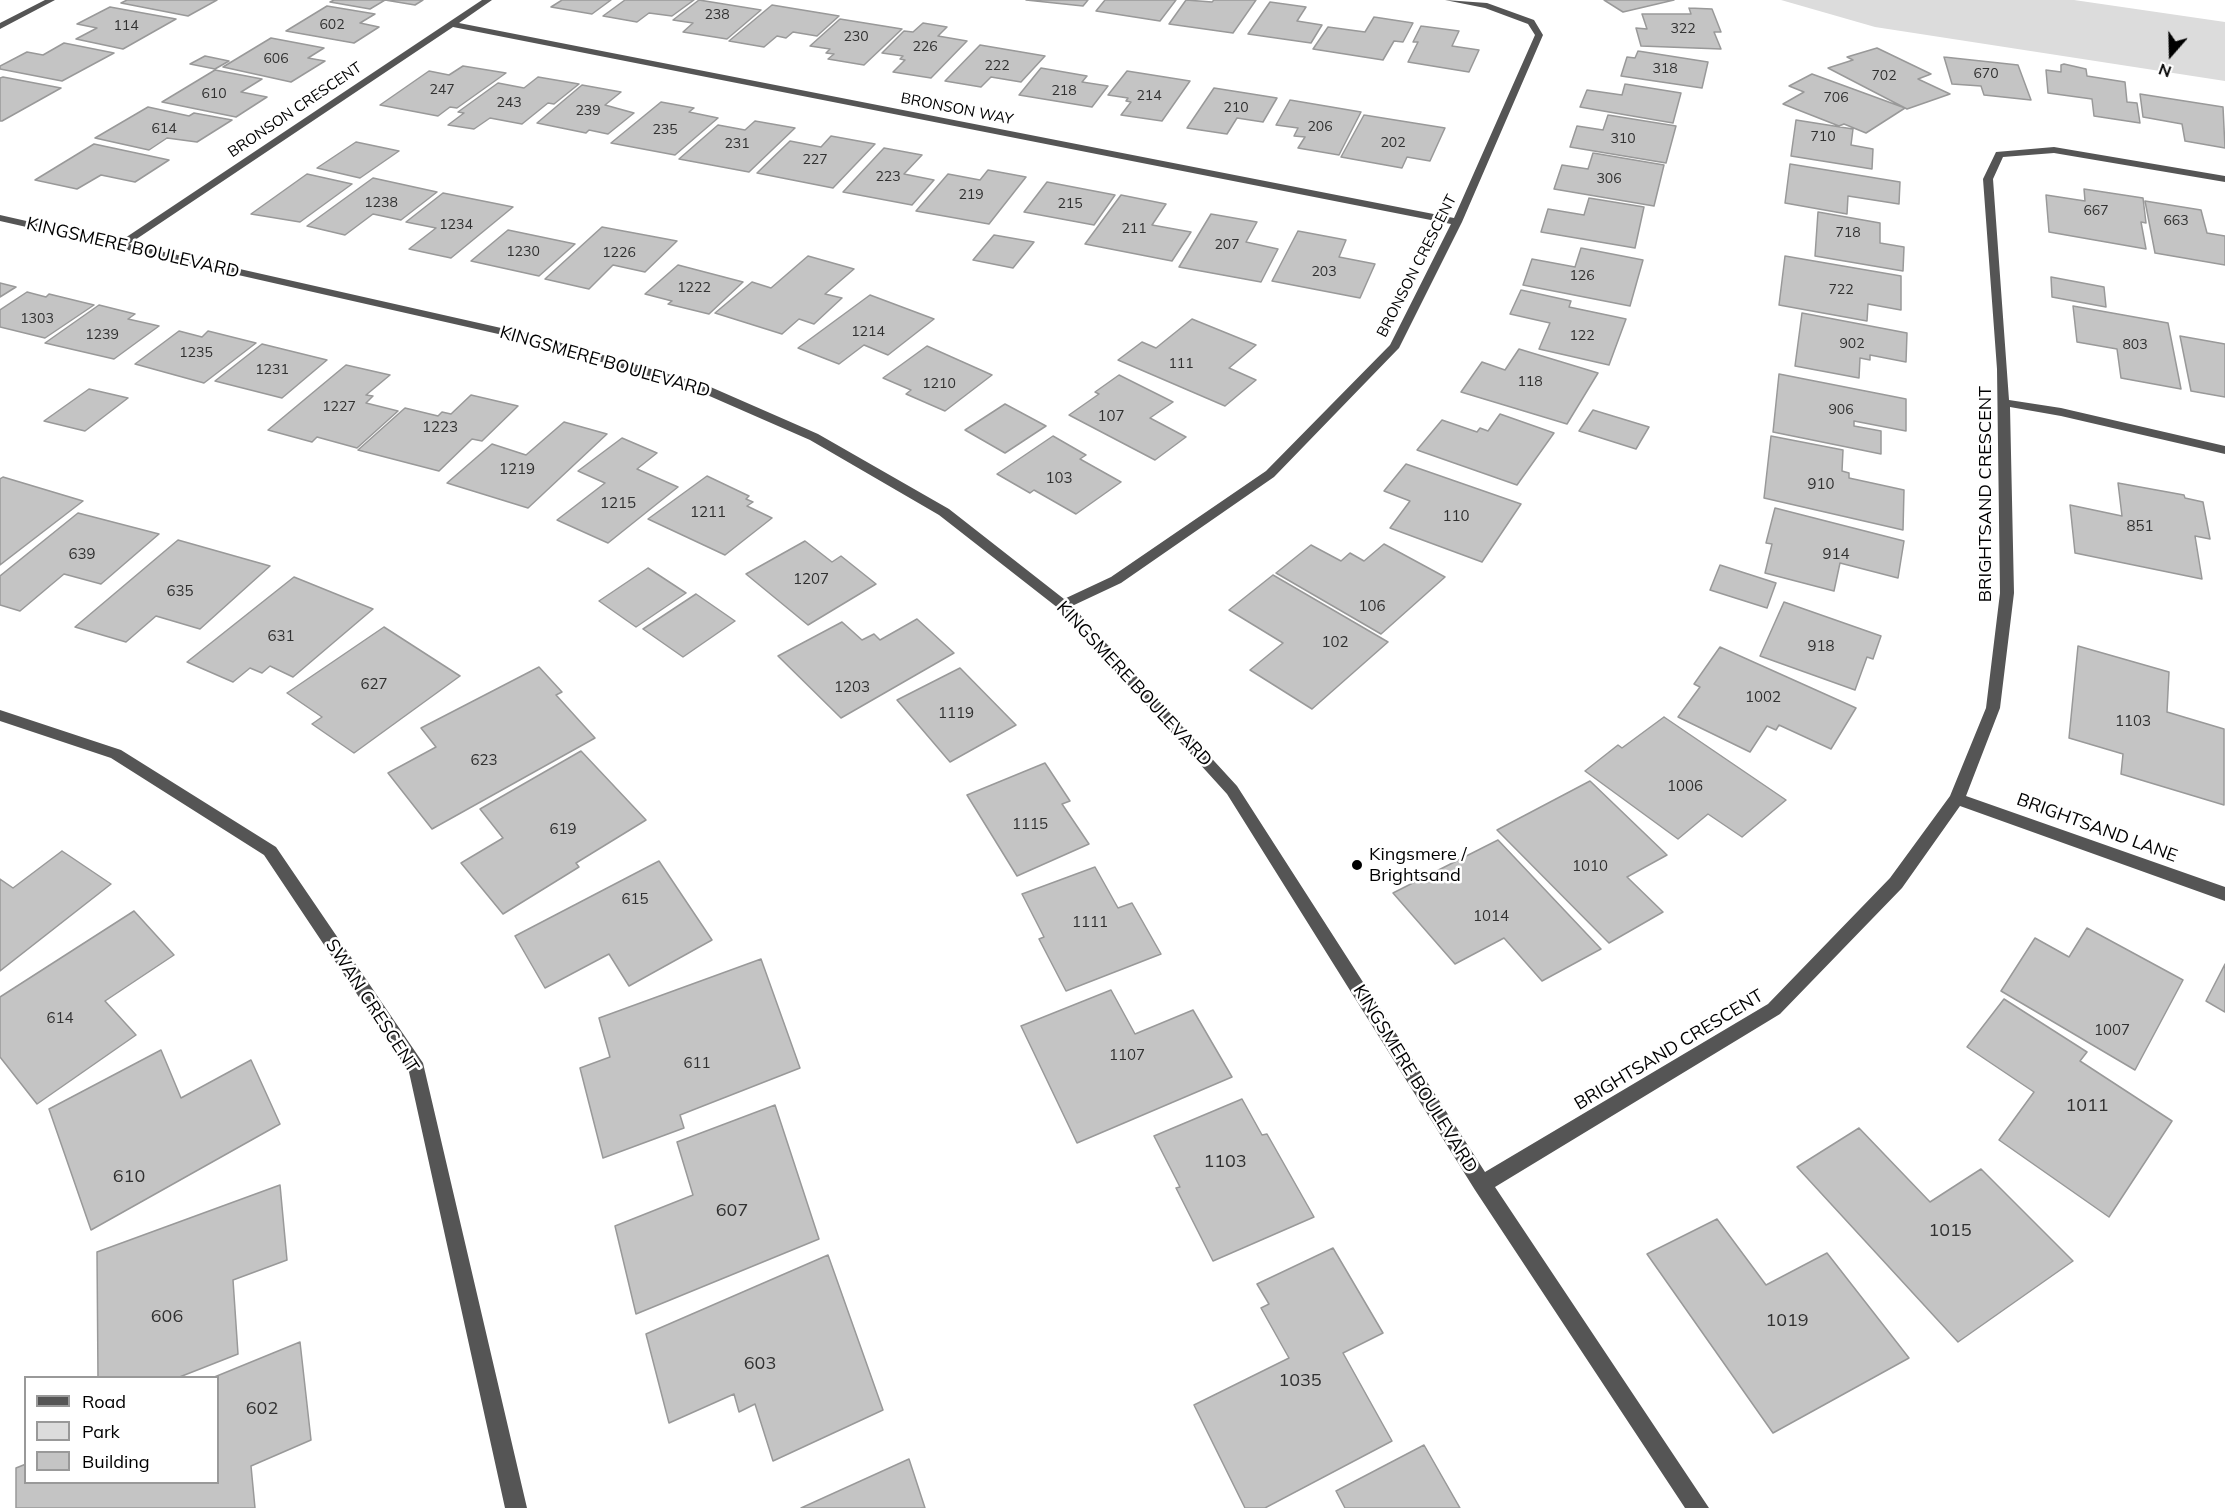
<!DOCTYPE html>
<html>
<head>
<meta charset="utf-8">
<style>
  body { margin:0 }
  #map { position:relative; width:2225px; height:1508px; overflow:hidden; background:#fff; font-family:Mulish,sans-serif }
  canvas { display:block }
  .legend { position:absolute; left:24px; top:1376px; width:195px; height:108px; box-sizing:border-box; background:#fff; border:2px solid #999; margin:0; padding:8px 10px; list-style:none; font-size:18px; color:#000 }
  .legend li { display:flex; align-items:center; gap:12px; height:30px }
  .legend b { width:30px; border:2px solid #999 }
  .north { position:absolute; left:2141px; top:24px; width:60px; height:60px; -webkit-text-stroke:4px #fff; paint-order:stroke; rotate:200deg; font-size:16px; font-weight:700; line-height:24px; text-align:center; color:#000 }
  .north::after { content:''; display:block; margin:auto; width:21px; height:27px; background:#000; clip-path:polygon(50% 0,100% 100%,50% 72%,0 100%) }
</style>
</head>
<body>
<div id="map">
<canvas width="2225" height="1508"></canvas>
<ul class="legend">
<li><b style="height:8px;background:#555"></b>Road</li>
<li><b style="height:16px;background:#dcdcdc"></b>Park</li>
<li><b style="height:16px;background:#c4c4c4"></b>Building</li>
</ul>
<div class="north">N</div>
</div>
<script>
const context = document.querySelector('canvas').getContext('2d');
context.lineJoin = 'round';
function fillPath(path, color) { context.fillStyle = color; context.fill(path, 'evenodd'); }
const poly = rows => new Path2D(rows.map(r => 'M' + r).join(''));
function strokePath(path, color, width, dash) { context.strokeStyle = color; context.lineWidth = width; context.lineCap = dash ? 'butt' : 'round'; context.setLineDash(dash || []); context.stroke(path); }
function write(font, color, halo, rows, align = 'center') {
  context.font = font + ' Mulish,sans-serif'; context.lineWidth = 5; context.setLineDash([]); context.textBaseline = 'middle'; context.strokeStyle = halo; context.fillStyle = color; for (const [text, x, y, turn = 0] of rows) {
    context.save(); context.translate(x, y); context.rotate((+turn || 0) * Math.PI / 180); context.textAlign = isNaN(turn) ? turn : align; if (halo) context.strokeText(text, 0, 0); context.fillText(text, 0, 0); context.restore();
  }
}
const green = poly([
  [1781,0,2074,0,2225,22,2225,81,1875,27]
]);
const building = poly([
  [127,0,217,0,188,16,121,3,127,0],
  [334,0,423,0,415,5,385,0,370,9,330,2,334,0],
  [562,0,611,0,592,14,551,7,562,0],
  [625,0,694,0,672,16,649,13,637,22,603,16,625,0],
  [699,0,761,10,727,39,683,32,693,23,673,20,699,0],
  [1026,0,1088,0,1083,6,1026,0],
  [1105,0,1176,0,1160,21,1096,11,1105,0],
  [1186,0,1212,2,1214,0,1256,0,1233,33,1169,24,1186,0],
  [1604,0,1674,0,1623,12,1604,0],
  [1270,2,1306,7,1297,21,1322,25,1311,43,1248,34,1270,2],
  [772,5,839,16,817,36,793,32,786,38,777,36,764,47,729,41,772,5],
  [327,6,375,14,360,23,379,27,354,43,286,31,327,6],
  [110,7,176,19,123,49,76,39,97,28,77,24,110,7],
  [1689,8,1712,9,1721,32,1714,32,1721,49,1641,46,1636,28,1647,29,1642,14,1691,14,1689,8],
  [1374,17,1413,23,1403,42,1394,41,1383,60,1313,49,1328,27,1365,32,1374,17],
  [840,19,902,29,864,65,828,59,834,54,826,53,830,49,810,46,840,19],
  [923,23,947,27,938,36,967,41,931,78,893,72,905,60,900,59,903,56,882,53,904,31,913,32,923,23],
  [1421,26,1459,31,1452,46,1479,50,1469,72,1408,62,1418,42,1413,42,1421,26],
  [271,38,324,48,308,58,325,61,291,82,223,67,271,38],
  [64,43,114,53,62,81,0,69,0,66,27,52,43,55,64,43],
  [980,45,1045,56,1021,82,991,77,981,87,945,81,980,45],
  [1877,48,1931,74,1918,79,1950,94,1907,109,1828,68,1853,60,1847,57,1877,48],
  [1638,51,1708,62,1702,88,1621,76,1627,57,1635,58,1638,51],
  [205,56,229,61,215,69,190,64,205,56],
  [1944,57,2018,65,2031,100,1984,95,1981,86,1952,84,1944,57],
  [2064,64,2086,69,2087,76,2125,82,2127,102,2137,103,2140,123,2094,116,2092,99,2048,93,2046,70,2061,72,2061,65,2064,64],
  [463,66,506,73,457,108,450,107,438,116,380,105,429,71,449,75,463,66],
  [1041,68,1087,76,1082,82,1108,86,1092,107,1019,95,1041,68],
  [215,70,262,79,241,92,267,97,236,117,162,102,215,70],
  [1127,71,1190,81,1162,121,1121,115,1131,102,1126,101,1128,98,1108,95,1127,71],
  [1812,74,1905,108,1866,133,1844,124,1839,126,1783,104,1804,92,1789,86,1812,74],
  [3,77,61,88,2,121,0,121,0,78,3,77],
  [538,77,579,84,554,104,548,103,522,124,490,118,474,129,448,125,464,113,458,112,498,83,524,88,538,77],
  [1625,84,1681,93,1673,123,1580,107,1587,90,1622,95,1625,84],
  [582,85,621,92,605,105,634,113,608,134,589,130,586,133,537,123,582,85],
  [1214,88,1277,98,1263,122,1237,118,1227,134,1187,128,1214,88],
  [2140,94,2223,107,2225,148,2185,141,2182,124,2143,117,2140,94],
  [1290,100,1361,112,1339,155,1298,148,1305,137,1294,136,1298,128,1276,125,1290,100],
  [661,102,694,108,689,112,718,118,675,155,611,143,661,102],
  [148,107,189,116,194,113,232,120,197,142,167,138,149,150,95,138,148,107],
  [1364,115,1445,128,1430,161,1407,157,1402,168,1341,157,1364,115],
  [1608,115,1676,126,1666,163,1570,147,1577,126,1603,130,1608,115],
  [1796,120,1853,129,1851,145,1873,149,1872,169,1791,156,1796,120],
  [755,121,795,128,749,172,679,159,718,125,745,130,755,121],
  [831,136,875,144,833,188,757,173,790,141,821,147,831,136],
  [356,142,399,151,360,178,317,168,356,142],
  [94,144,169,160,135,182,101,175,77,189,35,180,94,144],
  [884,148,922,155,904,174,934,180,912,205,843,192,884,148],
  [1593,153,1664,165,1654,206,1554,189,1562,165,1588,169,1593,153],
  [1790,164,1900,182,1899,204,1848,196,1847,214,1785,203,1790,164],
  [988,170,1026,177,989,224,916,211,948,174,980,180,988,170],
  [307,174,352,184,300,222,251,214,307,174],
  [373,178,437,192,401,220,373,214,345,235,307,226,373,178],
  [1047,182,1115,195,1094,225,1024,212,1047,182],
  [2084,189,2143,198,2146,223,2141,222,2146,249,2049,232,2046,195,2085,201,2084,189],
  [443,193,513,207,451,258,409,249,436,228,406,222,443,193],
  [1121,195,1166,204,1152,225,1191,232,1172,261,1085,244,1121,195],
  [1589,198,1644,207,1635,248,1541,232,1548,209,1584,215,1589,198],
  [2145,201,2201,210,2207,233,2225,236,2225,265,2155,253,2145,201],
  [1818,212,1880,223,1880,243,1904,247,1903,271,1815,256,1818,212],
  [1211,214,1257,222,1246,242,1278,249,1261,282,1179,267,1211,214],
  [602,227,677,241,645,272,613,265,589,289,545,279,602,227],
  [508,230,575,244,539,276,471,261,508,230],
  [1298,231,1346,240,1339,257,1375,264,1360,298,1272,281,1298,231],
  [994,235,1034,242,1013,268,973,260,994,235],
  [1581,248,1643,260,1630,306,1523,285,1532,259,1575,267,1581,248],
  [808,256,854,269,825,294,842,298,814,324,799,319,782,334,715,313,752,282,771,288,808,256],
  [1785,256,1901,276,1901,310,1868,304,1867,321,1779,305,1785,256],
  [678,265,743,282,709,314,668,304,672,301,645,294,678,265],
  [2051,277,2104,287,2106,307,2052,297,2051,277],
  [0,283,16,287,0,297,0,283],
  [1521,290,1571,301,1569,307,1626,319,1609,365,1539,349,1550,323,1510,314,1521,290],
  [27,292,46,297,49,294,94,305,45,338,0,327,0,310,27,292],
  [870,295,934,319,888,355,864,345,839,364,798,348,870,295],
  [99,305,135,314,128,319,159,326,114,359,45,343,99,305],
  [2073,306,2168,323,2181,389,2121,378,2117,349,2077,342,2073,306],
  [1802,313,1907,333,1906,362,1870,355,1870,360,1860,358,1859,378,1795,366,1802,313],
  [1192,319,1256,345,1229,368,1256,380,1225,406,1118,360,1142,342,1156,348,1192,319],
  [179,331,202,337,208,331,256,343,204,383,135,364,179,331],
  [2180,336,2225,344,2225,397,2191,391,2180,336],
  [262,344,327,360,282,398,215,381,262,344],
  [927,346,992,375,945,411,906,394,911,390,883,378,927,346],
  [1519,349,1598,373,1567,424,1461,392,1482,362,1505,370,1519,349],
  [346,365,390,375,366,395,373,396,366,403,398,411,357,448,317,437,312,442,268,430,346,365],
  [1779,374,1906,399,1906,431,1854,421,1854,426,1881,431,1881,454,1773,432,1779,374],
  [1119,375,1173,402,1150,418,1186,437,1155,460,1069,415,1099,394,1095,392,1119,375],
  [89,389,128,398,85,431,44,421,89,389],
  [471,395,518,406,482,441,472,439,439,471,358,450,405,408,438,416,442,412,451,414,471,395],
  [1005,404,1046,426,1005,453,965,430,1005,404],
  [1593,410,1649,427,1636,449,1579,431,1593,410],
  [1500,414,1554,433,1517,485,1417,450,1442,420,1477,432,1480,428,1488,431,1500,414],
  [564,422,607,434,528,508,447,483,492,444,526,455,564,422],
  [1053,436,1086,455,1080,459,1121,482,1076,514,1034,490,1030,493,997,474,1053,436],
  [1771,436,1843,450,1842,471,1849,473,1849,478,1904,490,1903,530,1764,498,1771,436],
  [622,438,657,453,637,469,678,487,608,543,557,520,605,483,578,471,622,438],
  [1406,464,1521,504,1482,562,1390,528,1410,501,1384,491,1406,464],
  [707,476,749,496,746,499,753,502,747,506,772,518,725,555,648,519,707,476],
  [3,477,83,501,0,565,0,479,3,477],
  [2118,483,2184,495,2185,498,2203,502,2210,539,2195,536,2202,579,2075,553,2070,505,2122,516,2118,483],
  [1775,508,1904,541,1898,578,1840,563,1834,591,1765,573,1772,544,1766,543,1775,508],
  [78,513,159,534,101,584,64,574,20,611,0,605,0,576,78,513],
  [178,540,270,566,200,629,156,616,126,642,75,627,178,540],
  [805,541,832,562,841,556,876,584,808,625,746,574,805,541],
  [1384,544,1445,577,1381,634,1276,573,1311,545,1341,561,1350,553,1364,561,1384,544],
  [1720,565,1776,583,1767,608,1710,590,1720,565],
  [648,568,686,593,636,627,599,601,648,568],
  [1273,575,1388,642,1312,709,1250,670,1283,643,1229,610,1273,575],
  [294,577,373,609,293,677,270,666,262,673,250,668,233,682,187,662,294,577],
  [696,594,735,621,683,657,643,629,696,594],
  [1784,602,1881,636,1873,659,1867,657,1855,690,1760,656,1784,602],
  [917,619,954,653,841,718,778,656,842,622,862,640,874,634,880,640,917,619],
  [384,627,460,676,354,753,312,724,322,717,287,693,384,627],
  [2078,646,2169,672,2167,712,2224,729,2224,805,2121,774,2123,754,2069,738,2078,646],
  [1720,647,1856,708,1831,749,1779,725,1776,730,1767,726,1750,752,1678,717,1700,687,1694,684,1720,647],
  [539,667,562,692,556,695,595,738,432,829,388,773,436,747,421,728,539,667],
  [960,668,1016,725,950,762,897,700,960,668],
  [1664,717,1786,800,1742,837,1708,814,1678,839,1585,771,1618,745,1622,748,1664,717],
  [581,751,646,820,576,863,579,867,503,914,461,863,503,838,480,809,581,751],
  [1045,763,1070,801,1062,804,1089,844,1017,876,967,795,1045,763],
  [1590,781,1667,855,1627,877,1663,912,1609,943,1497,830,1590,781],
  [1498,840,1601,949,1542,981,1504,938,1455,964,1393,893,1498,840],
  [62,851,111,884,0,971,0,879,13,888,62,851],
  [659,861,712,940,629,986,609,954,545,988,515,936,659,861],
  [1095,867,1118,908,1132,903,1161,954,1066,991,1039,939,1044,937,1022,894,1095,867],
  [134,911,174,955,105,1001,136,1035,37,1104,0,1057,0,997,134,911],
  [2087,928,2183,980,2135,1070,2001,991,2035,938,2069,957,2087,928],
  [761,959,800,1068,680,1115,684,1128,603,1158,580,1068,610,1057,599,1018,761,959],
  [2225,964,2225,1012,2206,1001,2225,964],
  [1111,990,1135,1034,1193,1010,1232,1077,1077,1143,1021,1026,1111,990],
  [2004,999,2087,1052,2080,1061,2172,1121,2109,1217,1999,1140,2034,1092,1967,1047,2004,999],
  [161,1050,181,1098,251,1060,280,1124,91,1230,49,1109,161,1050],
  [1242,1099,1262,1135,1267,1134,1314,1217,1213,1261,1176,1188,1180,1187,1154,1136,1242,1099],
  [775,1105,819,1239,636,1314,615,1226,693,1195,677,1142,775,1105],
  [1859,1128,1930,1202,1981,1169,2073,1261,1958,1342,1797,1167,1859,1128],
  [280,1185,287,1260,233,1280,238,1354,177,1378,98,1378,97,1252,280,1185],
  [1717,1219,1766,1285,1827,1253,1909,1358,1773,1433,1647,1254,1717,1219],
  [1333,1248,1383,1333,1343,1353,1392,1441,1265,1508,1245,1508,1194,1405,1289,1358,1261,1308,1269,1304,1257,1284,1333,1248],
  [828,1255,883,1410,773,1461,755,1404,739,1412,734,1394,669,1423,646,1334,828,1255],
  [300,1342,311,1440,251,1466,255,1508,16,1508,16,1468,26,1464,26,1482,218,1482,218,1378,212,1378,300,1342],
  [1424,1445,1460,1508,1345,1508,1336,1491,1424,1445],
  [909,1459,925,1508,801,1508,909,1459]
]);
const minor = poly([
  [45,0,55,0,0,29,0,23,45,0],
  [482,0,492,0,459,23,1454,218,1535,35,1528,24,1485,8,1445,0,1487,3,1534,20,1543,35,1462,222,1399,348,1274,477,1121,583,1072,606,1237,786,1485,1172,1768,1004,1890,878,1950,796,1986,708,2000,593,1997,369,1983,179,1996,152,2054,147,2225,176,2225,182,2054,153,2003,157,1993,179,2009,400,2061,408,2225,446,2225,454,2061,416,2010,407,2014,593,2000,708,1966,796,2225,887,2225,901,1960,806,1902,888,1780,1014,1495,1187,1709,1508,1685,1508,1475,1190,1227,794,1058,608,939,515,810,440,698,391,538,343,0,221,0,215,119,242,482,0],
  [453,27,1451,224,1390,345,1266,471,1111,577,1064,599,949,509,818,434,706,385,541,337,129,244,453,27],
  [0,710,121,750,276,847,423,1063,527,1508,505,1508,409,1072,264,855,111,758,0,721,0,710]
]);
const markers = [
  [1357,865,6,"#000"]
];
const farNumbernames = [
  ["238",717,15],
  ["602",332,25],
  ["114",126,26],
  ["322",1683,29],
  ["230",856,37],
  ["226",925,47],
  ["606",276,59],
  ["222",997,66],
  ["318",1665,69],
  ["670",1986,74],
  ["702",1884,76],
  ["247",442,90],
  ["218",1064,91],
  ["610",214,94],
  ["214",1149,96],
  ["706",1836,98],
  ["243",509,103],
  ["210",1236,108],
  ["239",588,111],
  ["206",1320,127],
  ["614",164,129],
  ["235",665,130],
  ["710",1823,137],
  ["310",1623,139],
  ["202",1393,143],
  ["231",737,144],
  ["227",815,160],
  ["223",888,177],
  ["306",1609,179],
  ["219",971,195],
  ["1238",381,203],
  ["215",1070,204],
  ["667",2096,211],
  ["663",2176,221],
  ["1234",456,225],
  ["211",1134,229],
  ["718",1848,233],
  ["207",1227,245],
  ["1230",523,252],
  ["1226",619,253],
  ["203",1324,272],
  ["126",1582,276],
  ["1222",694,288],
  ["722",1841,290],
  ["1303",37,319],
  ["1214",868,332],
  ["1239",102,335],
  ["122",1582,336],
  ["902",1852,344],
  ["803",2135,345],
  ["1235",196,353],
  ["111",1181,364],
  ["1231",272,370],
  ["118",1530,382],
  ["1210",939,384],
  ["1227",339,407],
  ["906",1841,410]
];
const farStreetnames = [
  ["BRONSON WAY",957,109,11],
  ["BRONSON CRESCENT",295,110,-34],
  ["BRONSON CRESCENT",1417,266,-63]
];
const numberNames = [
  ["107",1111,416],
  ["1223",440,427],
  ["1219",517,469],
  ["103",1059,478],
  ["910",1821,484],
  ["1215",618,503],
  ["1211",708,512],
  ["110",1456,516],
  ["851",2140,526],
  ["639",82,554],
  ["914",1836,554],
  ["1207",811,579],
  ["635",180,591],
  ["106",1372,606],
  ["631",281,636],
  ["102",1335,642],
  ["918",1821,646],
  ["627",374,684],
  ["1203",852,687],
  ["1002",1763,697],
  ["1119",956,713],
  ["1103",2133,721],
  ["623",484,760],
  ["1006",1685,786],
  ["1115",1030,824],
  ["619",563,829],
  ["1010",1590,866],
  ["615",635,899],
  ["1014",1491,916],
  ["1111",1090,922],
  ["614",60,1018],
  ["1007",2112,1030],
  ["1107",1127,1055],
  ["611",697,1063]
];
const streetNames = [
  ["KINGSMERE BOULEVARD",133,248,13],
  ["KINGSMERE BOULEVARD",605,362,16],
  ["BRIGHTSAND CRESCENT",1986,494,-90],
  ["KINGSMERE BOULEVARD",1134,684,47],
  ["BRIGHTSAND LANE",2097,828,20],
  ["SWAN CRESCENT",372,1006,57],
  ["BRIGHTSAND CRESCENT",1669,1050,-31],
  ["KINGSMERE BOULEVARD",1415,1079,58]
];
const poiNames = [
  ["Kingsmere /",1369,855],
  ["Brightsand",1369,876]
];
const nearNumbernames = [
  ["1011",2087,1106],
  ["1103",1225,1162],
  ["610",129,1177],
  ["607",732,1211],
  ["1015",1950,1231],
  ["606",167,1317],
  ["1019",1787,1321],
  ["603",760,1364],
  ["1035",1300,1381],
  ["602",262,1409]
];
fillPath(green, '#dcdcdc');
fillPath(building, '#c4c4c4');
strokePath(building, '#999', 1.5);
fillPath(minor, '#555');
for (const [x, y, r, color] of markers) { const dot = new Path2D(); dot.arc(x, y, r, 0, 2 * Math.PI); context.fillStyle = color; context.fill(dot); strokePath(dot, '#fff', 2); }
write('14px', '#313131', null, farNumbernames);
write('15px', '#000', '#fff', farStreetnames);
write('15px', '#313131', null, numberNames);
write('18px', '#000', '#fff', streetNames);
write('18px', '#000', '#fff', poiNames, 'left');
write('18px', '#313131', null, nearNumbernames);
</script>
</body>
</html>
